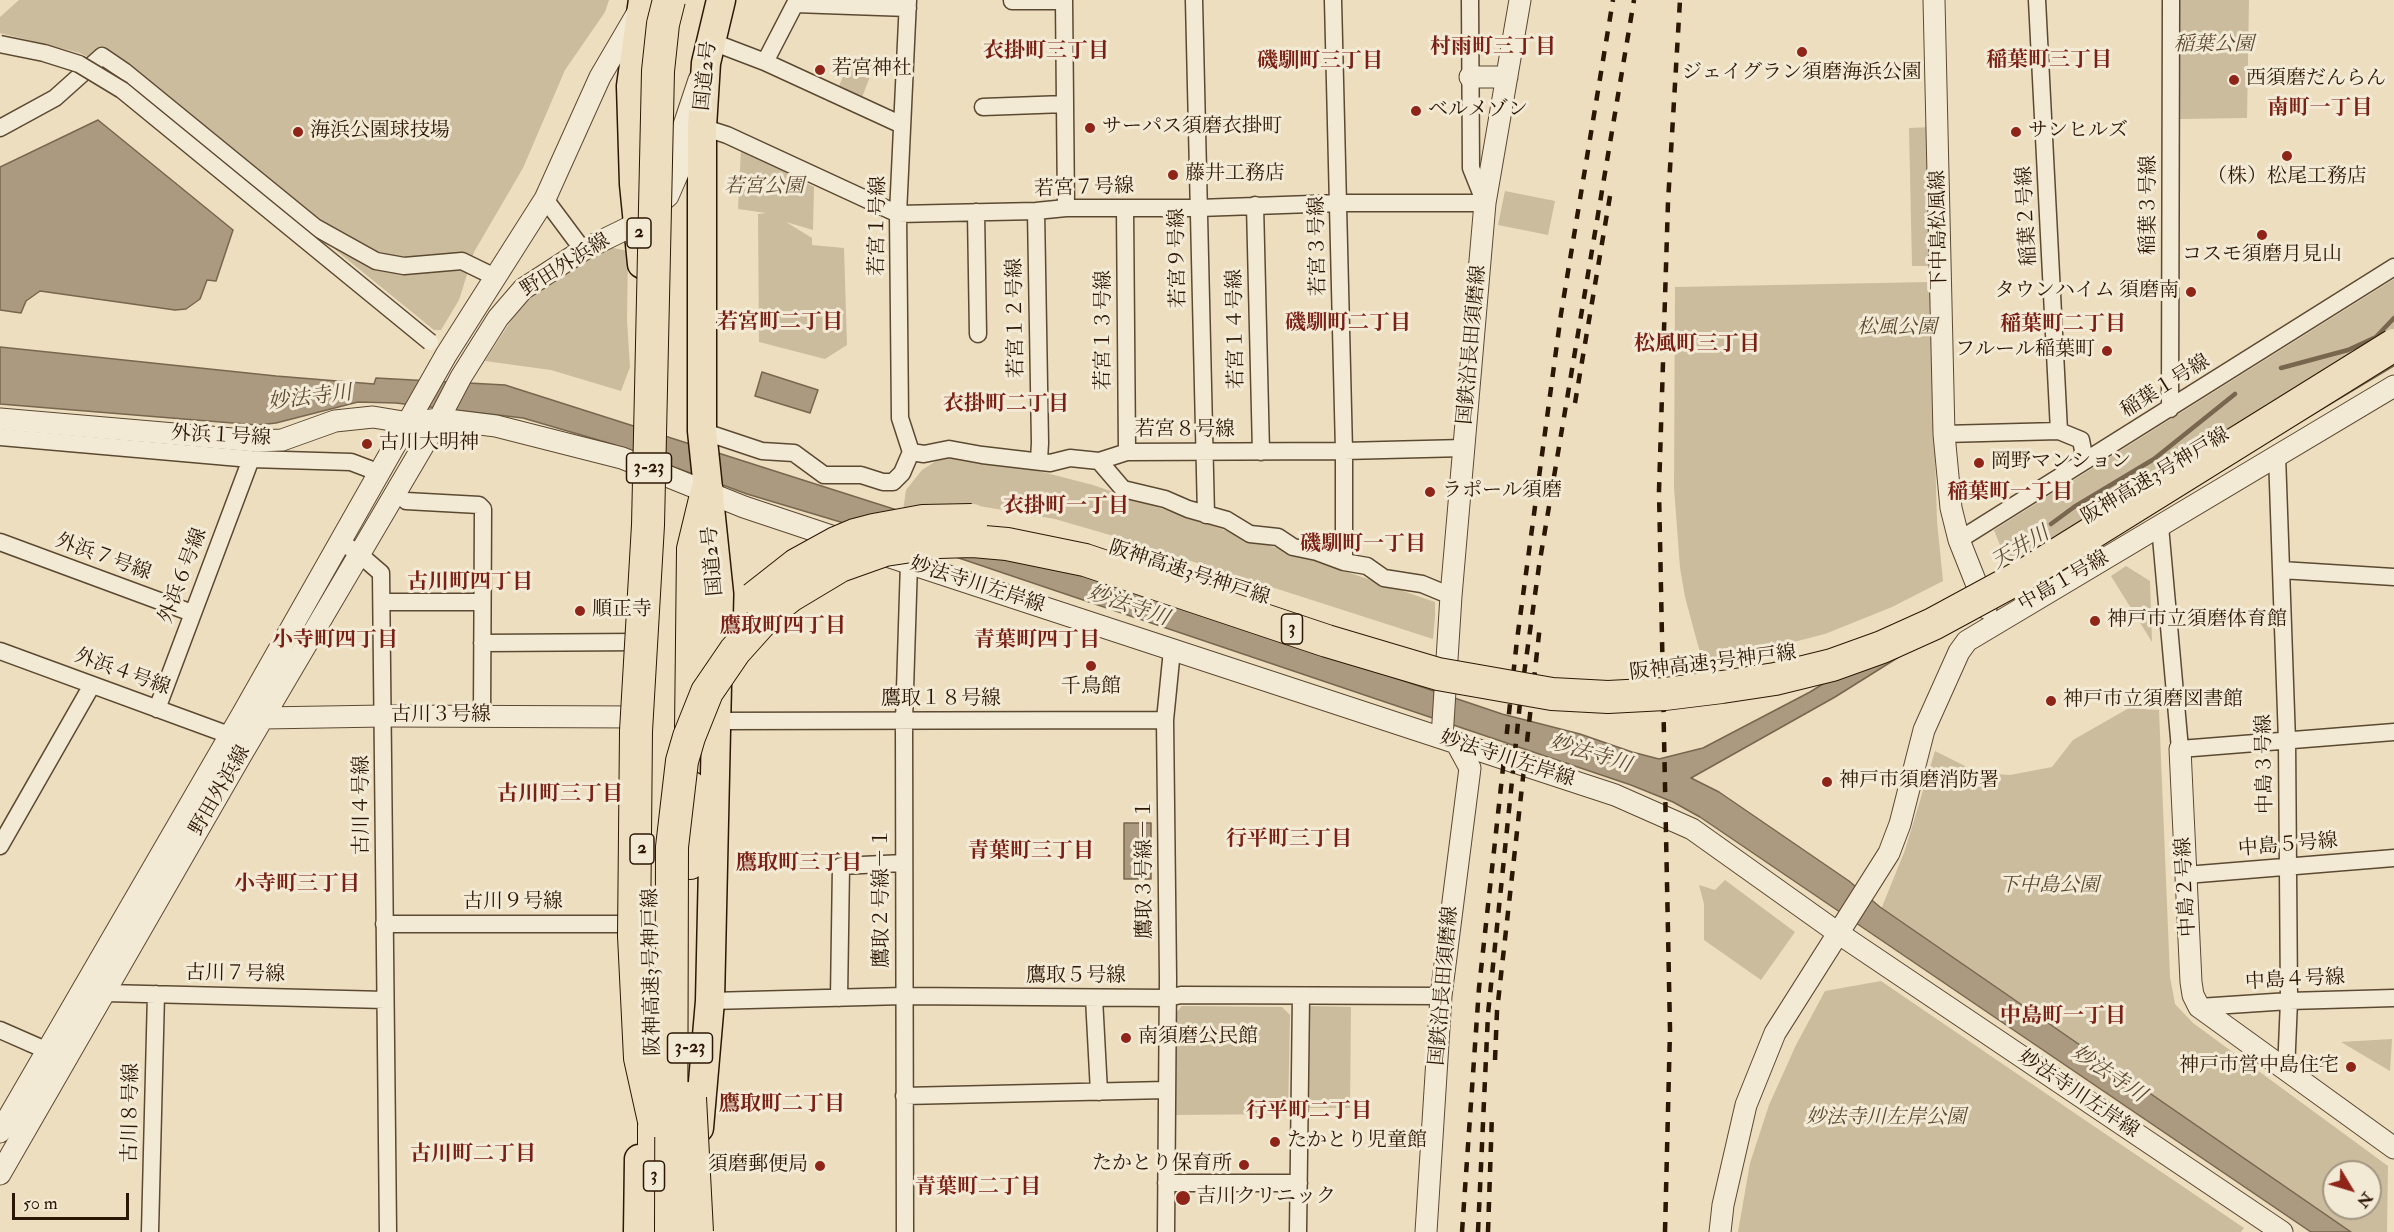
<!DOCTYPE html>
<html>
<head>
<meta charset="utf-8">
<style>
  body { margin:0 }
  #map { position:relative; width:2394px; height:1232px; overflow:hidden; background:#ecdebe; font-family:"IM FELL Double Pica",serif }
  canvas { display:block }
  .north { position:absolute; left:2322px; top:1160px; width:60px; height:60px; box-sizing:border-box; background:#f3ead5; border:2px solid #a39681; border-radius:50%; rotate:128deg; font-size:16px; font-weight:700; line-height:24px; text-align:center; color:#2c1704 }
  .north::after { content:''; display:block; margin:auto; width:21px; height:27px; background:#8f2418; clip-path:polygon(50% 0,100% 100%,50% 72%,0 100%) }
  .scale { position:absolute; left:12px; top:1193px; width:117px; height:27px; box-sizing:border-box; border:3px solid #2c1704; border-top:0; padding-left:8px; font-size:18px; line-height:21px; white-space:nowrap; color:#2c1704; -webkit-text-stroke:4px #f3ead5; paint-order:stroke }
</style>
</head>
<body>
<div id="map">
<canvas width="2394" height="1232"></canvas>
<div class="north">N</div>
<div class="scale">50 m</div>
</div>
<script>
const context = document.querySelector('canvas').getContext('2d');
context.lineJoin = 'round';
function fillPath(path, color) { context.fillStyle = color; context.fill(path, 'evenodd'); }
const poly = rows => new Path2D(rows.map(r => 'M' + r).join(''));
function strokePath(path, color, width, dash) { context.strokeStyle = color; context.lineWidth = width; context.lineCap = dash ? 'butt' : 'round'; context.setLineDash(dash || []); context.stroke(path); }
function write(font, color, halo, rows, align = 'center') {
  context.font = font + ' "IM FELL Double Pica","Noto Serif JP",serif'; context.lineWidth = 6; context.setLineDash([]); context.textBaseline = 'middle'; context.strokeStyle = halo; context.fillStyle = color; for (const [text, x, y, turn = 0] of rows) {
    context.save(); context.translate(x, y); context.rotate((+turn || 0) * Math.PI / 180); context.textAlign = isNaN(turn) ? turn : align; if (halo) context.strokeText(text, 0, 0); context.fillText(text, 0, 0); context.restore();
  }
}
const green = poly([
  [19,0,609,0,605,12,565,70,523,168,474,252,459,300,441,330,434,330,118,73,80,53,0,33,0,17],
  [2179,0,2249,0,2247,118,2180,119],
  [851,57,874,66,861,100,837,91],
  [1933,127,1937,266,1912,266,1909,128],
  [741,149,814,187,813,230,786,222,812,238,812,245,844,248,847,345,825,359,759,342,758,214,766,213,738,209],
  [1505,191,1555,201,1548,235,1498,225],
  [609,247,628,251,627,320,630,367,621,391,551,370,485,361,528,294],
  [2394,279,2394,330,2009,568,1994,530],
  [1930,282,1937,521,1943,581,1892,607,1825,634,1778,646,1702,660,1685,597,1680,568,1674,487,1675,287],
  [954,457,1015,465,1093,485,1435,602,1435,617,1433,639,1110,535,1055,519,979,506,903,511,906,490,922,470,936,461],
  [2126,566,2150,581,2152,642,2111,576],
  [2129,708,2159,710,2170,977,2175,1004,2193,1023,2388,1166,2387,1232,2349,1232,1880,912,1905,850,1935,751,1979,773,2010,775,2052,767,2073,740],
  [2334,1172,2370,1172,2370,1208,2334,1208],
  [1725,880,1795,932,1761,980,1704,940,1704,904,1699,885,1715,890],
  [1881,981,2076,1114,2244,1228,2241,1232,1738,1232,1750,1163,1769,1105,1796,1045,1825,991],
  [1182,1006,1282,1007,1290,1015,1288,1114,1175,1115,1174,1015],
  [1308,1006,1351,1007,1350,1108,1306,1108],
  [2392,1039,2390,1071,2341,1042]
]);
const water = poly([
  [98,120,233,230,216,281,207,280,200,299,186,309,175,310,40,291,26,301,21,313,0,310,0,167,98,120],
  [2394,331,2394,366,2162,505,1910,650,1835,697,1691,778,1719,792,1849,881,1880,907,2351,1232,2311,1232,1700,817,1673,802,1631,785,944,553,747,494,612,444,523,418,396,403,358,402,276,423,257,425,0,404,0,347,276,376,374,384,376,378,505,385,900,511,1502,714,1580,734,1632,752,1659,759,1703,748,1810,692,2394,331],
  [762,372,818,390,810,413,755,396,762,372],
  [1124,823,1151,823,1151,879,1124,879,1124,823]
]);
const stream = poly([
  [2281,368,2348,350,2376,337,2394,318],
  [2051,524,2074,507,2154,459,2235,394]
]);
const minor = poly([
  [908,0,898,214,900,418,911,452],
  [1064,0,1066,208],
  [1194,0,1206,515],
  [1333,0,1344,451,1344,562],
  [2037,0,2059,431],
  [1012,1,1064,1],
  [710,41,765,62,902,125],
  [765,62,795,4,908,8],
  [983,107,1065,104],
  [702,127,727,135,898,214,1036,211,1066,208,1199,208,1339,203,1485,203,1471,168,1470,0],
  [0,128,55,98,102,56,124,71,315,227,376,261,404,266,462,261,495,277],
  [545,199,583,250],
  [1255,205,1261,452],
  [1125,208,1127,452],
  [1036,211,1040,443,1039,460],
  [976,212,978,334],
  [2170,409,2171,0],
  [702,431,762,451,794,453,824,475,861,475,883,482,893,482,902,473,911,452],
  [1944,434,2059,431,2081,440,2085,461],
  [0,437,251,459,351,462,380,473],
  [911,452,924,454,949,449,982,455,1050,463,1070,458,1099,461,1127,452,1344,451,1464,448],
  [2277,455,2287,741,2289,1001,2286,1071],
  [1099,461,1123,489,1165,499,1188,509,1227,520,1250,534,1278,537,1293,547,1317,552,1344,562,1367,566,1384,578,1422,584,1451,596],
  [406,501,479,505,483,509,482,716],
  [2160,526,2180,749,2394,732],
  [1959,540,2394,267],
  [340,541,359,554,381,573,388,1232],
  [0,542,192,613],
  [2281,570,2394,577],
  [382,602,482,602],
  [482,643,642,642],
  [0,651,229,735],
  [157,709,251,459],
  [717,721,1165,720],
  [0,846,92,685],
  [2186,875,2394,858],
  [384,924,639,924],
  [96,987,106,993,385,1000],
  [839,998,841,866,904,863],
  [1094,998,1099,1092],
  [710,1001,904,996,1167,998,1181,995,1441,996],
  [2199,1007,2289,1001,2394,998],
  [0,1030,57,1055],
  [904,1096,1166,1090],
  [1166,1183,1299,1183],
  [150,1232,156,994],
  [905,1232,904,721,909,563],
  [1166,1232,1168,978,1165,720,1172,650],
  [1298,1232,1301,996]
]);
const tertiary = poly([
  [1934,0,1944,434,1951,508,1959,540,1986,608],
  [1470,77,1507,77],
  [0,419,256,441,282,440,335,421,373,417,409,423,439,419,496,426,622,458,744,507,849,542],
  [881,554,1615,795,1692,829,1838,933,2282,1232],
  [252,716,263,718,384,716,641,717],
  [1442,738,1451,596,1485,203,1520,0],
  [2180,749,2191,982,2193,995,2199,1007,2394,1148],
  [0,1132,243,713,446,355,545,199,600,77,638,12],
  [0,1174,240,757,439,419,461,377,498,318,523,289,583,250,638,223,668,196,678,173,683,128,699,80],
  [1426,1232,1441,996,1470,768,1457,744],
  [1720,1232,1723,1205,1746,1105,1775,1033,1889,853,1900,824,1924,730,1959,652,1967,641,2394,386]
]);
const trunk = poly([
  [642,264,634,184,631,86,643,0],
  [699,1128,710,1001,719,594,702,431,702,127,706,63,721,0],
  [638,1232,639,1159]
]);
const motorway = poly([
  [691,731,693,549,707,491],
  [690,863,690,787],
  [654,1121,654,1232]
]);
const rail = poly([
  [1575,403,1610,196],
  [1495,1060,1497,1011,1540,625],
  [1462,1232,1479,988,1517,640,1561,314,1613,0],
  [1478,1232,1488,1014,1520,703,1539,566,1634,0],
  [1488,1232,1492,1114],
  [1665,1232,1670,1030,1659,491,1668,202,1680,0]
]);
const minorBridge = poly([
  [0,44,44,53,79,64,122,90,430,342]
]);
const motorwayBridge = poly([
  [754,598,796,565,836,543,855,535,874,530,923,521,972,520],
  [690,1098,697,1232],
  [654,1121,640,1058,634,936,636,731,648,525,658,71,663,24,669,0],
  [671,1232,672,847,682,761,689,737,707,692,735,651,770,612,790,596,840,566,885,550,938,542,973,541,1007,544,1085,560,1327,641,1438,674,1552,694,1608,697,1665,694,1722,687,1775,679,1832,665,1882,647,1933,624,2029,572,2394,345]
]);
const markers = [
  [1802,52,6,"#8f2418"],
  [820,70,6,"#8f2418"],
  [2234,80,6,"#8f2418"],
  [1416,111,6,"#8f2418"],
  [1090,128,6,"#8f2418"],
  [298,132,6,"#8f2418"],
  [2016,132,6,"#8f2418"],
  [2287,156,6,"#8f2418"],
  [1173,175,6,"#8f2418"],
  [2262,235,6,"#8f2418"],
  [2191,292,6,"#8f2418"],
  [2107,351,6,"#8f2418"],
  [367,444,6,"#8f2418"],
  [1979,463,6,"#8f2418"],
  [1430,492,6,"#8f2418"],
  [580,611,6,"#8f2418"],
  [2095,621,6,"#8f2418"],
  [1091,666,6,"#8f2418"],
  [2051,701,6,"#8f2418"],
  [1827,782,6,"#8f2418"],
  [1126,1038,6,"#8f2418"],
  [2351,1067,6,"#8f2418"],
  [1275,1142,6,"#8f2418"],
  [1244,1165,6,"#8f2418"],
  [820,1166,6,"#8f2418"],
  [1183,1198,8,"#8f2418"]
];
const shields = [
  [639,233,24],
  [649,468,45],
  [1292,629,21],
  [642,849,24],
  [690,1048,45],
  [654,1176,21]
];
const shieldNames = [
  ["2",639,233],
  ["3-23",649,468],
  ["3",1292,629],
  ["2",642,849],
  ["3-23",690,1048],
  ["3",654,1176]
];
const parkNames = [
  ["稲葉公園",2214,46],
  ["若宮公園",764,188],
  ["松風公園",1897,329],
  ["下中島公園",2049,887],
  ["妙法寺川左岸公園",1886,1119]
];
const poiNames = [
  ["若宮神社",832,70],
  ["ジェイグラン須磨海浜公園",1802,74,"center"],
  ["西須磨だんらん",2246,80],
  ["ベルメゾン",1428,111],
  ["サーパス須磨衣掛町",1102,128],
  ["海浜公園球技場",310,132],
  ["サンヒルズ",2028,132],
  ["藤井工務店",1185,175],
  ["（株）松尾工務店",2287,178,"center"],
  ["コスモ須磨月見山",2262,256,"center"],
  ["タウンハイム 須磨南",2179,292,"right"],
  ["フルール稲葉町",2095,351,"right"],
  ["古川大明神",379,444],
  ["岡野マンション",1991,463],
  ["ラポール須磨",1442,492],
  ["順正寺",592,611],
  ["神戸市立須磨体育館",2107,621],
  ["千鳥館",1091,688,"center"],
  ["神戸市立須磨図書館",2063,701],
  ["神戸市須磨消防署",1839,782],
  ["南須磨公民館",1138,1038],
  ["神戸市営中島住宅",2339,1067,"right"],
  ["たかとり児童館",1287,1142],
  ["たかとり保育所",1232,1165,"right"],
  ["須磨郵便局",808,1166,"right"],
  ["吉川クリニック",1196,1198]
];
const streetNames = [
  ["国道2号",707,76,-84],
  ["若宮７号線",1084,189,-2],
  ["稲葉３号線",2150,205,-90],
  ["稲葉２号線",2028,216,-93],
  ["若宮１号線",879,226,-89],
  ["下中島松風線",1940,230,-91],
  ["若宮３号線",1319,246,-91],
  ["若宮９号線",1179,258,-91],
  ["野田外浜線",566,266,-32],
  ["若宮１２号線",1017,318,-91],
  ["若宮１４号線",1237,329,-91],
  ["若宮１３号線",1105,330,-90],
  ["国鉄沿長田須磨線",1473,345,-85],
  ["稲葉１号線",2166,387,-32],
  ["若宮８号線",1185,431],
  ["外浜１号線",221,437,3],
  ["阪神高速3号神戸線",2156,477,-31],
  ["外浜７号線",103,558,20],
  ["国道2号",714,561,-95],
  ["阪神高速3号神戸線",1189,574,18],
  ["外浜６号線",184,576,-69],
  ["中島１号線",2064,582,-30],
  ["妙法寺川左岸線",977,586,18],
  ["阪神高速3号神戸線",1713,664,-7],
  ["外浜４号線",122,673,20],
  ["鷹取１８号線",941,700],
  ["古川３号線",441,716],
  ["妙法寺川左岸線",1507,760,18],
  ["中島３号線",2266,764,-91],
  ["野田外浜線",221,791,-60],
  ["古川４号線",363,805,-90],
  ["中島５号線",2288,846,-5],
  ["鷹取３号線－１",1146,869,-90],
  ["中島２号線",2187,887,-93],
  ["鷹取２号線－１",883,898,-90],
  ["古川９号線",513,903],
  ["阪神高速3号神戸線",653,972,-91],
  ["古川７号線",235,975,1],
  ["鷹取５号線",1076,977],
  ["中島４号線",2295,981,-3],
  ["国鉄沿長田須磨線",1445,986,-85],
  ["妙法寺川左岸線",2078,1095,34],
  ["古川８号線",132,1113,-89]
];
const neighbourhoodNames = [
  ["村雨町三丁目",1493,48],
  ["衣掛町三丁目",1046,52],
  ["稲葉町三丁目",2049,61],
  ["磯馴町三丁目",1320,62],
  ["南町一丁目",2320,109],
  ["若宮町二丁目",780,323],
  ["磯馴町二丁目",1348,324],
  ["稲葉町二丁目",2063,325],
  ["松風町三丁目",1697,345],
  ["衣掛町二丁目",1006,405],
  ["稲葉町一丁目",2010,493],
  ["衣掛町一丁目",1066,507],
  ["磯馴町一丁目",1363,545],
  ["古川町四丁目",470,583],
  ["鷹取町四丁目",783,627],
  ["小寺町四丁目",335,641],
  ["青葉町四丁目",1037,641],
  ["古川町三丁目",560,795],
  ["行平町三丁目",1289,840],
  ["青葉町三丁目",1031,852],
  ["鷹取町三丁目",799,864],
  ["小寺町三丁目",297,885],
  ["中島町一丁目",2063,1017],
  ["鷹取町二丁目",782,1105],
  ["行平町二丁目",1309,1112],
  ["古川町二丁目",473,1155],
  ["青葉町二丁目",978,1188]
];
const waterNames = [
  ["妙法寺川",310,399,-7],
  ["天井川",2021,549,-31],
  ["妙法寺川",1128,607,19],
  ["妙法寺川",1590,755,17],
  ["妙法寺川",2108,1075,34]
];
fillPath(green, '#cbbc9e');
fillPath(water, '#ab9a7f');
strokePath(water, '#78664e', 1.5);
strokePath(stream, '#78664e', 4.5);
strokePath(minor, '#5c4932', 19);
strokePath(tertiary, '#5c4932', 23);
strokePath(trunk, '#2c1704', 31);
strokePath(motorway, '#2c1704', 34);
strokePath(minor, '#f3ead5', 16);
strokePath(tertiary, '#f3ead5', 21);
strokePath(trunk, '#ecdebe', 28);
strokePath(motorway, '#ecdebe', 32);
strokePath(rail, '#2c1704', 4.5, [10, 10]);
strokePath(minorBridge, '#5c4932', 19, []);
strokePath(motorwayBridge, '#2c1704', 34, []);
strokePath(minorBridge, '#f3ead5', 16);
strokePath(motorwayBridge, '#ecdebe', 32);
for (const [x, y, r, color] of markers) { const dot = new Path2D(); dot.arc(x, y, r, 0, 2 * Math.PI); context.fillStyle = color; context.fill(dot); strokePath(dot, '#f3ead5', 2); }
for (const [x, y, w] of shields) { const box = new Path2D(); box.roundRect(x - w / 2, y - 15, w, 30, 4.5); context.fillStyle = '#f3ead5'; context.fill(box); strokePath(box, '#2c1704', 1.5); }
write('bold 18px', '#2c1704', null, shieldNames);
write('italic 20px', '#5c4932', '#f3ead5', parkNames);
write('20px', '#2c1704', '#f3ead5', poiNames, 'left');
write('20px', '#2c1704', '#f3ead5', streetNames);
write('bold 21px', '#7a1f14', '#f3ead5', neighbourhoodNames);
write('italic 21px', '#5f4b35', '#f3ead5', waterNames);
</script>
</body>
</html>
